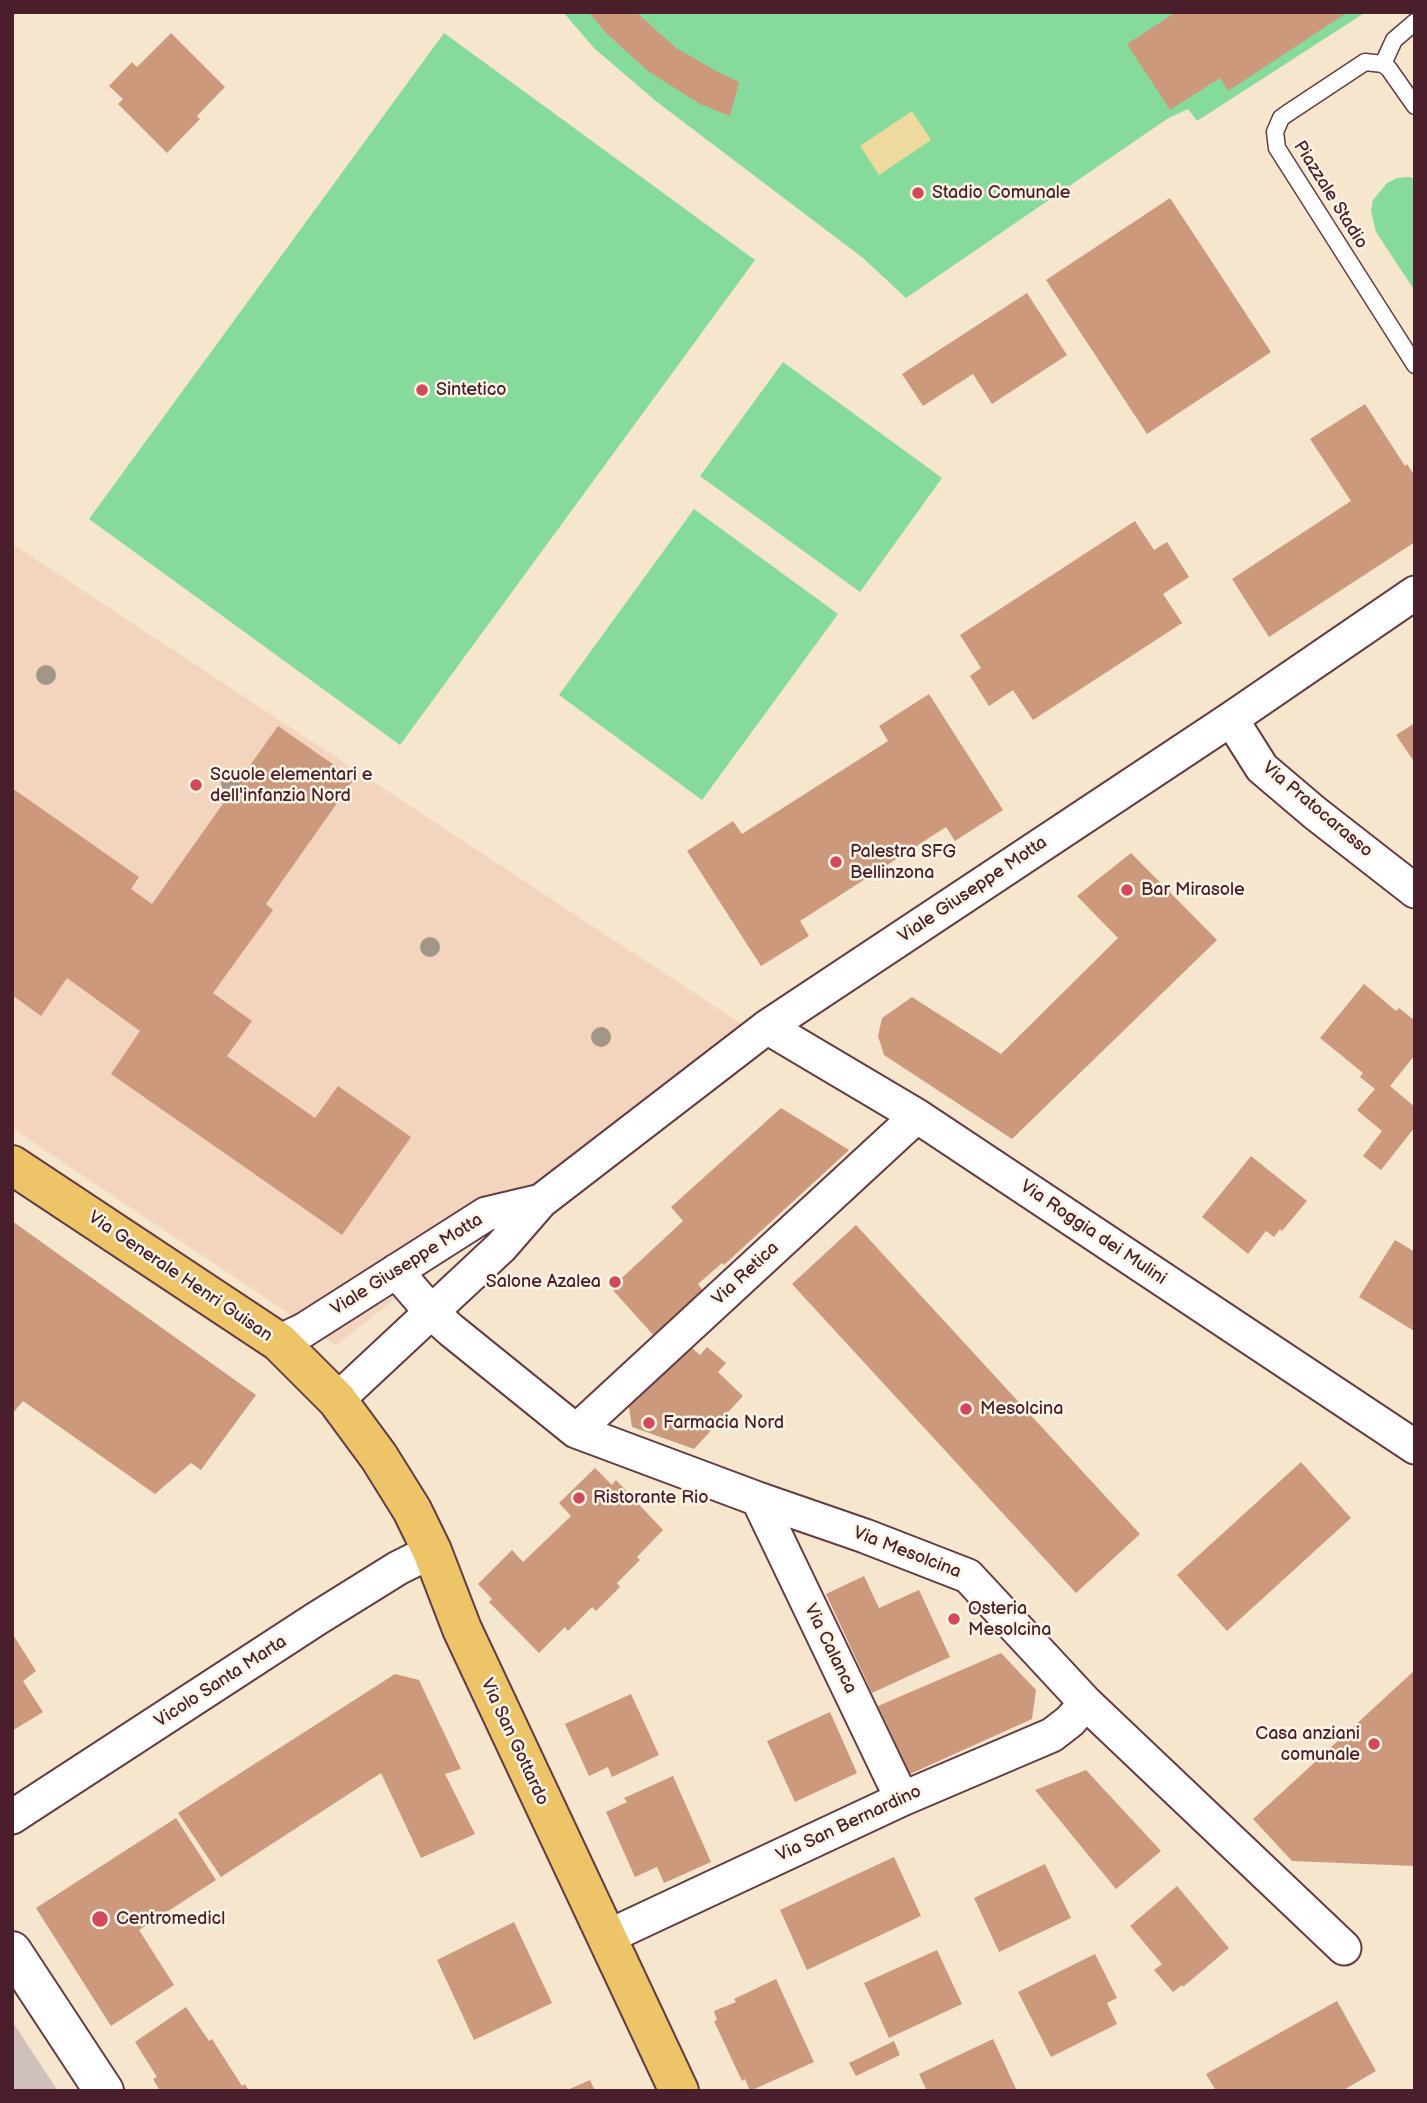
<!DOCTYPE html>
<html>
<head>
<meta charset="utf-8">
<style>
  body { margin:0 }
  #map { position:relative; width:1427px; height:2103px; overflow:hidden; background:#f7e6ce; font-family:"Balsamiq Sans",sans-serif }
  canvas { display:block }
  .frame { position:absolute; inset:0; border:14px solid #4a1f2b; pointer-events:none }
</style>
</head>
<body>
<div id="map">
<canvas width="1427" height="2103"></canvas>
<div class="frame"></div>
</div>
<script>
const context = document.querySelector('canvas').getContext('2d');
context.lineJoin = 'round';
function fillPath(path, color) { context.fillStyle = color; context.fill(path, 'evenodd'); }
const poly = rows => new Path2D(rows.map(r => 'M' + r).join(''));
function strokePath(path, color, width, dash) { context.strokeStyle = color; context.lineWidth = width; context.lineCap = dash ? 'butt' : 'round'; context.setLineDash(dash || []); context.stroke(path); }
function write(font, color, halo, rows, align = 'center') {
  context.font = font + ' "Balsamiq Sans",sans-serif'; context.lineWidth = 5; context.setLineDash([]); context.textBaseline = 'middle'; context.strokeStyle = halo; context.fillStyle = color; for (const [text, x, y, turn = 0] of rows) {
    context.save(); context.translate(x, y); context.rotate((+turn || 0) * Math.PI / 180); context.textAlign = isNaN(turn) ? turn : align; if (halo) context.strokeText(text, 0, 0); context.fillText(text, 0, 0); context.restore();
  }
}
const built = poly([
  [12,544,746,1027,336,1345,12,1128]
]);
const industrial = poly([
  [12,2021,58,2091,12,2091]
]);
const green = poly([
  [563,12,1366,12,1197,121,1188,109,1167,119,906,298,863,258,657,102,595,49],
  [444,33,755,260,400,745,89,519],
  [1409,177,1415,179,1415,291,1376,232,1371,211,1373,200,1387,183,1397,178],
  [783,362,942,478,860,592,700,476],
  [694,509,838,614,702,800,559,695]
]);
const sand = poly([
  [912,111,931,140,879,175,860,146]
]);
const building = poly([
  [589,12,636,12,676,48,716,71,739,82,730,116,700,104,648,71,606,33],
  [1176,12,1348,12,1228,91,1220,78,1170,110,1127,44],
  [171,33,225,87,197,116,200,119,167,153,118,104,123,99,109,86,132,62,137,67],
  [1170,198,1271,352,1147,434,1046,280],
  [1027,293,1067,355,992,404,973,374,923,406,902,374],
  [1365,404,1405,466,1407,464,1415,476,1415,542,1269,637,1232,579,1351,501,1310,439],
  [1135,521,1154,550,1167,542,1189,577,1163,594,1182,623,1033,720,1013,690,989,706,970,676,981,668,960,635],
  [929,694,1003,810,955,841,946,827,800,921,809,936,761,966,687,851,733,821,742,834,888,741,879,726],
  [1415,723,1415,763,1396,735],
  [278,726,354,779,266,904,273,910,213,993,252,1021,227,1056,315,1118,338,1086,411,1137,342,1235,111,1074,140,1031,67,978,41,1016,12,995,12,788,139,877,131,889,152,904],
  [1131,853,1217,940,1012,1139,884,1055,878,1036,882,1018,912,997,1001,1054,1118,938,1077,896],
  [1364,984,1396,1011,1399,1008,1415,1021,1415,1055,1390,1086,1415,1107,1415,1127,1381,1170,1363,1156,1382,1131,1357,1110,1375,1089,1360,1077,1363,1073,1320,1038],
  [781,1108,849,1150,724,1265,722,1263,698,1284,704,1292,655,1337,611,1288,683,1221,671,1207],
  [1251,1156,1307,1201,1282,1231,1280,1229,1274,1237,1266,1231,1248,1254,1202,1217],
  [12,1221,256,1395,201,1470,191,1463,155,1494,23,1401,12,1414],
  [856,1225,1140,1534,1076,1593,792,1284],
  [1395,1240,1415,1252,1414,1331,1359,1297],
  [685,1342,700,1355,707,1347,726,1363,718,1372,743,1396,694,1449,632,1427,627,1395],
  [1301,1462,1351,1518,1227,1631,1177,1575],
  [595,1468,612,1485,616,1480,663,1530,637,1557,640,1560,617,1583,620,1587,596,1611,592,1607,568,1631,565,1627,539,1653,489,1602,492,1599,478,1584,512,1550,523,1562,571,1516,559,1503],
  [864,1576,879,1608,919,1590,950,1657,872,1693,826,1594],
  [12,1633,36,1671,23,1681,43,1712,12,1731],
  [1001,1653,1036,1690,1032,1719,910,1774,878,1706],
  [1415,1670,1415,1866,1292,1861,1253,1819],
  [395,1674,419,1680,461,1769,445,1774,475,1834,421,1858,381,1773,221,1877,178,1813],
  [631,1694,659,1755,612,1777,608,1767,589,1776,565,1724],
  [830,1712,857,1773,795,1802,767,1741],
  [1086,1770,1161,1851,1116,1889,1035,1790],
  [673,1776,711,1862,664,1883,657,1867,635,1877,606,1812,627,1802,624,1798],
  [176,1818,216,1880,139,1930,174,1985,111,2026,36,1908],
  [894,1857,921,1916,807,1970,780,1910],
  [1045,1864,1071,1918,999,1952,974,1898],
  [1177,1886,1229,1948,1183,1987,1182,1985,1173,1992,1154,1970,1162,1964,1130,1926],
  [514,1922,552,2003,474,2040,437,1960],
  [937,1950,962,2004,889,2038,864,1983],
  [1095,1954,1117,1998,1107,2003,1117,2024,1051,2057,1018,1992],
  [776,1979,814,2062,750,2091,745,2079,742,2081,714,2021,717,2020,714,2011,736,2002,734,1999],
  [1337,2001,1376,2071,1342,2091,1216,2091,1206,2074],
  [186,2007,209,2041,212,2039,242,2086,245,2084,249,2091,160,2091,153,2079,157,2077,135,2042],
  [993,2039,1017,2091,927,2091,919,2074],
  [894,2041,900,2055,856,2076,849,2063],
  [590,2080,595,2091,565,2091]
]);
const service = poly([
  [1383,64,1394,40,1415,22],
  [1415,106,1389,69,1383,64,1365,62,1288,113,1281,118,1275,132,1277,148,1415,365]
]);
const minor = poly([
  [1231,719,1262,768,1315,813,1415,891],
  [767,1027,917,1116,1415,1447],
  [396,1271,432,1313,451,1330,576,1431,758,1499,865,1536,968,1576,1086,1703,1344,1948],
  [279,1342,304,1330,486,1214,541,1201],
  [337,1400,501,1247,541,1201,767,1027,1231,719,1415,593],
  [576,1431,917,1116],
  [758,1499,902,1799],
  [12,1817,316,1619,398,1568,432,1551],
  [605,1938,902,1799,1052,1735,1070,1721,1086,1703]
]);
const tertiary = poly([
  [12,1951,104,2091]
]);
const primary = poly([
  [12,1165,279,1342,337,1400,379,1457,412,1510,432,1551,462,1629,679,2091]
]);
const trees = [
  [46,675],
  [231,783],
  [430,947],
  [601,1037]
];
const markers = [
  [918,193,7,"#d1495b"],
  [422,390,7,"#d1495b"],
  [196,785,7,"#d1495b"],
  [836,862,7,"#d1495b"],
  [1127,890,7,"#d1495b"],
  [615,1282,7,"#d1495b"],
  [966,1409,7,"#d1495b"],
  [649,1423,7,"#d1495b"],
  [579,1498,7,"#d1495b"],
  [954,1619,7,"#d1495b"],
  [1374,1744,7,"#d1495b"],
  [100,1919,9,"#d1495b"]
];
const poiNames = [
  ["Stadio Comunale",932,193],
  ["Sintetico",436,390],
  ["Scuole elementari e",210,775],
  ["dell'infanzia Nord",210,796],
  ["Palestra SFG",850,852],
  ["Bellinzona",850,873],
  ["Bar Mirasole",1141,890],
  ["Salone Azalea",601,1282,"right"],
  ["Mesolcina",980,1409],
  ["Farmacia Nord",663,1423],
  ["Ristorante Rio",593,1498],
  ["Osteria",968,1609],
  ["Mesolcina",968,1630],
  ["Casa anziani",1360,1734,"right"],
  ["comunale",1360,1755,"right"],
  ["Centromedicl",116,1919]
];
const streetNames = [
  ["Piazzale Stadio",1330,195,58],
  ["Via Pratocarasso",1317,810,40],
  ["Viale Giuseppe Motta",973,890,-34],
  ["Via Roggia dei Mulini",1093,1233,34],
  ["Viale Giuseppe Motta",407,1265,-32],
  ["Via Retica",746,1274,-43],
  ["Via Generale Henri Guisan",180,1277,34],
  ["Via Mesolcina",907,1553,21],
  ["Via Calanca",830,1649,64],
  ["Vicolo Santa Marta",221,1682,-33],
  ["Via San Gottardo",514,1742,65],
  ["Via San Bernardino",849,1824,-25]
];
fillPath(built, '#f3d4bf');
fillPath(industrial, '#cfc0bb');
fillPath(green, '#85da9c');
fillPath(sand, '#eeda9e');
fillPath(building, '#cd997d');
strokePath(service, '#643d43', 19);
strokePath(minor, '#643d43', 37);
strokePath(tertiary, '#643d43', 42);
strokePath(primary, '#643d43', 42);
strokePath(service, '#fff', 16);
strokePath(minor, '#fff', 33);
strokePath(tertiary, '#fff', 38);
strokePath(primary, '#eec469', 38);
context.fillStyle = '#a29787';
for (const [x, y] of trees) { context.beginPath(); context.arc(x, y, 10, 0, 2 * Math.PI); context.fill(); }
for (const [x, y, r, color] of markers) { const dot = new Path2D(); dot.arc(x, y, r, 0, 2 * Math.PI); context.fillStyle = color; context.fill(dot); strokePath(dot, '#fcf5e5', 2.5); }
write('18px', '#4a1f2b', '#fcf5e5', poiNames, 'left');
write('18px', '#4a1f2b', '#fcf5e5', streetNames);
</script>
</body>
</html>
